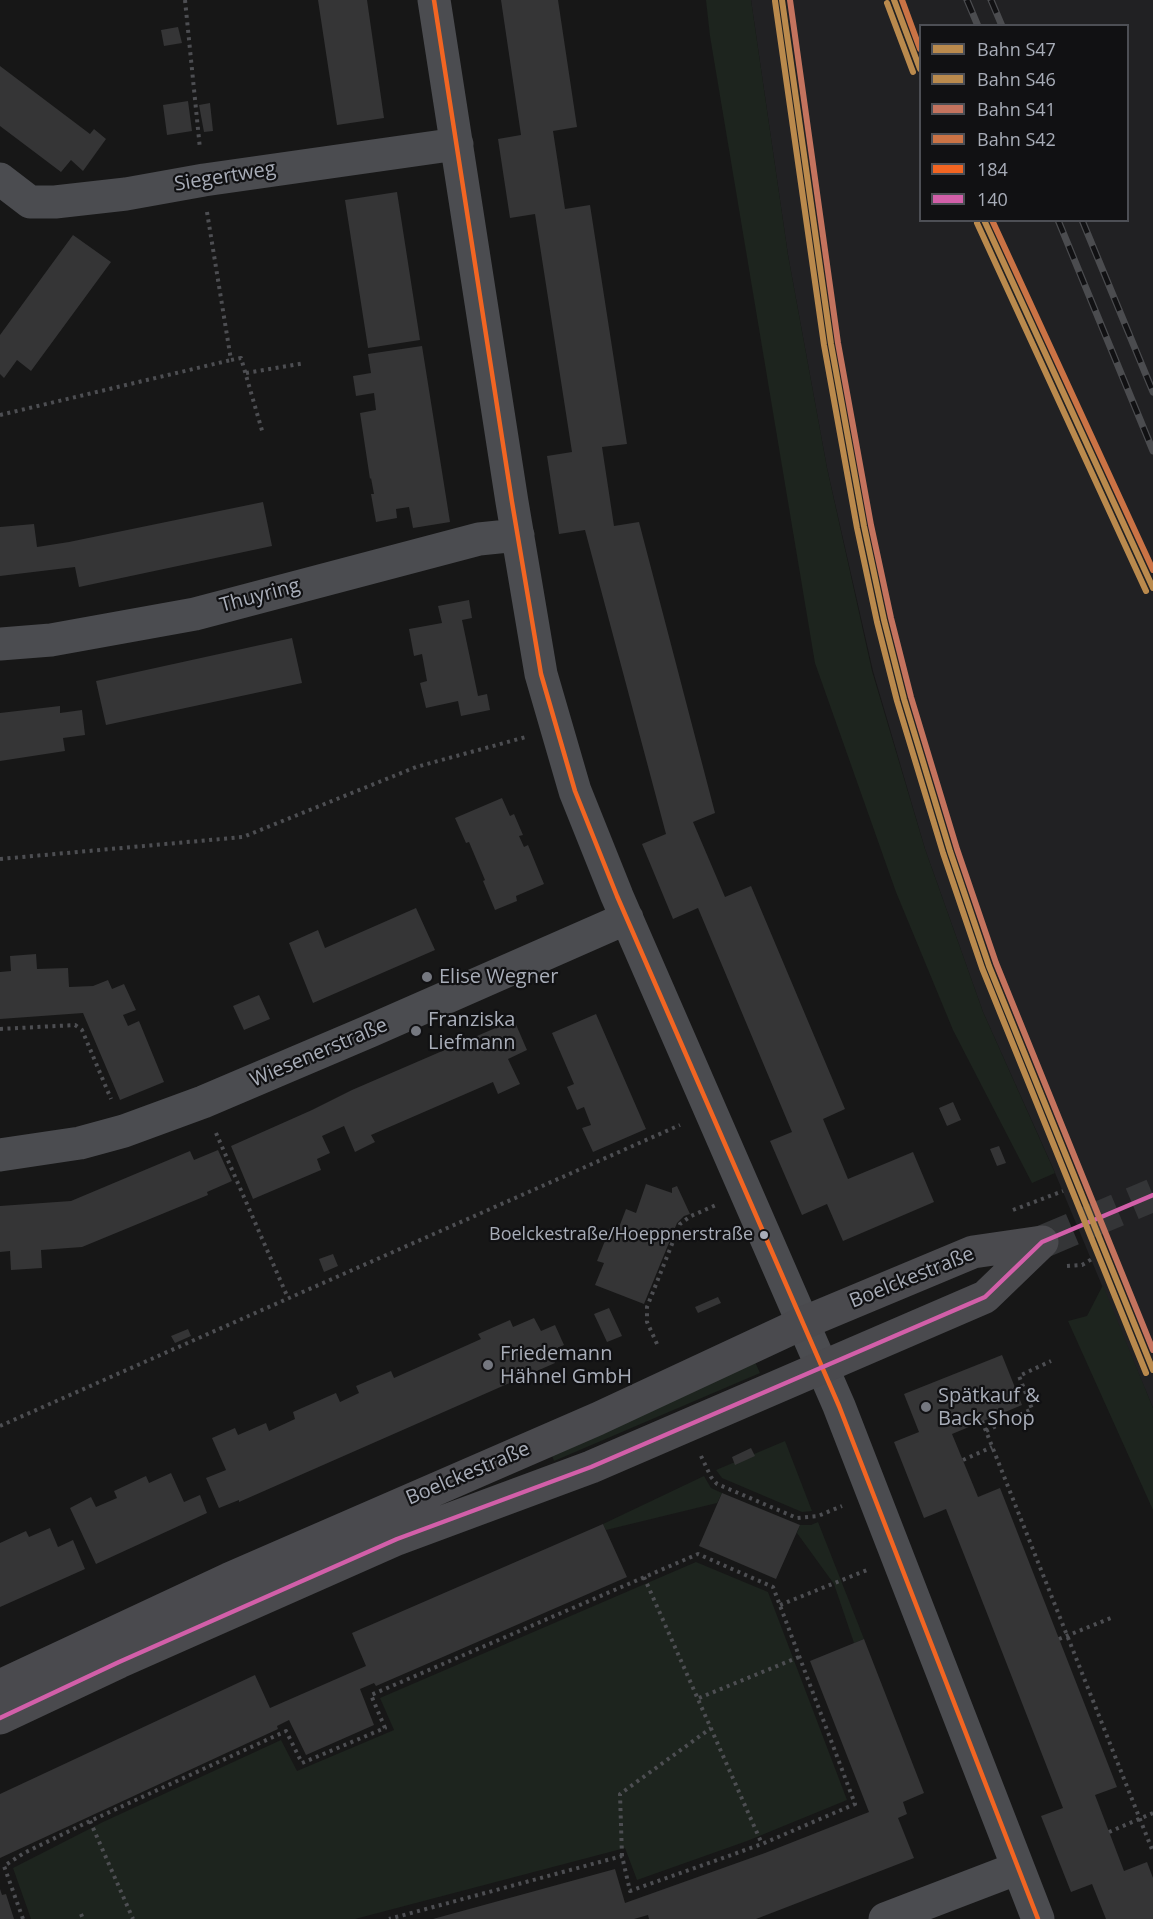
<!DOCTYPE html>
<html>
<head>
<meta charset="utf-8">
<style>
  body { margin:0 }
  #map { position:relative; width:1153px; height:1919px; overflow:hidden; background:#171717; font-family:"Open Sans",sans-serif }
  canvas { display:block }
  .legend { position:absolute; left:919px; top:24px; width:210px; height:198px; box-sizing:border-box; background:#111113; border:2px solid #4d4f55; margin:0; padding:8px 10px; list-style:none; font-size:18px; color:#a8adb8 }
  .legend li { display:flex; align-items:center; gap:12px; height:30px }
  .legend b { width:30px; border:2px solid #4d4f55 }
</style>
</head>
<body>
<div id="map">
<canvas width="1153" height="1919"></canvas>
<ul class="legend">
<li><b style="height:8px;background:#ba8a4d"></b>Bahn S47</li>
<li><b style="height:8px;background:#ba8a4d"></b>Bahn S46</li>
<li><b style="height:8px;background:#c4735e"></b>Bahn S41</li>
<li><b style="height:8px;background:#cb7345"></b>Bahn S42</li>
<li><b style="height:8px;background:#f26522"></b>184</li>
<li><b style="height:8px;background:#d25fa9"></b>140</li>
</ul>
</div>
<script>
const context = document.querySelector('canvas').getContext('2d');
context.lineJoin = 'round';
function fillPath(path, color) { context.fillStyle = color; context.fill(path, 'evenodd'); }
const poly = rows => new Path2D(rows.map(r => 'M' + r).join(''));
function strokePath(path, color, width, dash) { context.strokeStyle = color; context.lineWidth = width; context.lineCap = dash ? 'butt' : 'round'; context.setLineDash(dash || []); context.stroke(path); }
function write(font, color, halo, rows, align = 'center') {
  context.font = font + ' "Open Sans",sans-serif'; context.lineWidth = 4.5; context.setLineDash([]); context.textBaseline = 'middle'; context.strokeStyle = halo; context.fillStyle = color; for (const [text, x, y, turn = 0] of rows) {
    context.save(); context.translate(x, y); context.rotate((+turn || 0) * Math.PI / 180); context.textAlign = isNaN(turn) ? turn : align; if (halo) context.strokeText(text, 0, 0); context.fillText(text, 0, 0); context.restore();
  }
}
const built = poly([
  [751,0,1153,0,1153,1408,1053,1168,983,1012,925,849,873,671,827,468,788,255],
  [920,26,1128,26,1128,220,920,220]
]);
const green = poly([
  [706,0,751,0,788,255,827,468,872,671,925,849,983,1012,1055,1173,1032,1183,953,1030,896,892,815,663,710,36],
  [1103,1285,1153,1408,1153,1510,1068,1321,1087,1316],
  [755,1362,760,1373,554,1461,550,1450],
  [785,1441,812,1511,802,1512,722,1478,716,1470],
  [704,1476,711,1488,722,1493,717,1503,606,1530,603,1524],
  [818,1522,864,1639,854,1643,834,1584,797,1533,800,1525,811,1525],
  [696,1562,768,1592,847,1800,747,1841,637,1880,625,1848,355,1919,31,1919,13,1868,103,1822,281,1740,297,1771,394,1730,380,1698]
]);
const building = poly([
  [318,0,367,0,384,118,337,125],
  [501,0,558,0,577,127,553,131,565,209,590,205,627,444,602,447,614,526,639,522,715,813,693,822,725,897,751,886,845,1109,823,1119,848,1179,913,1152,934,1202,843,1241,827,1204,802,1215,770,1141,792,1132,698,908,673,919,642,844,666,834,585,530,559,534,547,456,572,452,535,214,510,218,498,139,521,135],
  [178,27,182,43,164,46,161,30],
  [0,66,90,134,94,129,106,139,83,171,71,160,61,172,0,126],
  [188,101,192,131,167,135,163,105],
  [210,103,213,131,204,132,199,105],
  [397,192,420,340,368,348,345,200],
  [73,235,111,262,31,371,17,360,4,378,0,374,0,335],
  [422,346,450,522,413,528,409,507,396,509,397,518,376,522,371,494,374,494,371,478,370,479,360,413,376,410,374,393,356,396,353,376,371,373,368,354],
  [263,502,272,546,79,587,75,567,0,576,0,527,34,524,37,547,69,542],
  [469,600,472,618,462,620,478,696,487,694,490,710,461,716,458,701,426,708,420,683,427,681,422,654,414,656,409,629,442,623,438,606],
  [292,638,302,683,106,725,96,681],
  [60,706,60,713,82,710,85,735,63,738,65,751,0,761,0,713],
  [502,798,510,816,514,814,523,835,519,836,524,847,528,845,544,884,516,896,517,901,495,910,483,881,485,880,469,842,466,843,455,818],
  [416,908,435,950,313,1003,289,943,318,930,325,948],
  [36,954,37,969,68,968,69,987,93,986,108,980,112,989,124,984,136,1010,123,1015,128,1026,139,1021,164,1082,120,1100,83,1013,0,1019,0,972,11,971,10,956],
  [259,995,270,1019,244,1030,233,1006],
  [596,1014,646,1129,593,1152,582,1128,591,1125,584,1107,577,1110,567,1087,574,1084,552,1033],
  [514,1020,527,1050,508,1059,520,1084,498,1094,493,1082,371,1135,375,1142,355,1152,344,1126,322,1136,330,1153,317,1159,321,1170,253,1199,231,1146,312,1110,352,1090],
  [953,1102,961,1120,947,1126,939,1108],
  [999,1146,1006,1163,997,1166,990,1149],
  [218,1150,232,1181,207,1192,208,1195,82,1247,41,1250,42,1268,11,1270,10,1251,0,1252,0,1206,71,1201,190,1151,194,1160],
  [646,1184,672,1193,672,1188,677,1186,690,1214,684,1216,677,1223,644,1304,595,1285,604,1263,597,1261,610,1228,618,1230,626,1209,636,1213],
  [333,1254,338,1266,324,1272,319,1259],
  [718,1297,721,1303,698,1313,695,1307],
  [609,1308,622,1336,607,1342,594,1314],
  [534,1318,541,1331,555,1325,564,1345,549,1352,555,1363,239,1502,239,1500,219,1508,206,1478,226,1470,212,1438,235,1428,238,1435,266,1423,269,1431,295,1419,293,1412,336,1393,340,1402,359,1393,356,1386,391,1371,394,1378,481,1339,478,1334,510,1320,513,1327],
  [188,1329,191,1336,175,1343,171,1336],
  [1002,1355,1022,1405,952,1434,978,1497,1000,1488,1117,1787,1095,1795,1124,1871,1147,1862,1153,1878,1153,1919,1106,1919,1092,1884,1071,1892,1041,1816,1063,1808,974,1580,946,1509,924,1518,894,1442,919,1432,904,1394],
  [751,1448,755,1456,735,1465,732,1457],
  [171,1473,184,1502,200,1495,207,1513,96,1564,70,1508,91,1497,96,1507,117,1498,114,1491,146,1476,149,1483],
  [722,1493,800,1525,776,1579,699,1546],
  [603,1524,627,1577,376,1686,374,1683,360,1689,374,1725,306,1755,289,1720,277,1726,278,1729,0,1858,0,1794,255,1675,270,1708,366,1666,352,1633],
  [50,1528,58,1547,73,1540,85,1569,0,1607,0,1543,26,1531,29,1537],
  [864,1639,924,1793,903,1802,907,1814,898,1818,914,1858,756,1919,649,1919,648,1915,634,1919,433,1919,615,1869,625,1903,765,1853,869,1812,810,1661],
  [0,1889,2,1895,6,1894,14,1919,0,1919]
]);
const secondaryTunnel = poly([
  [1042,1242,1153,1195]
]);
const path = poly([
  [185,0,200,149],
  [207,212,231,360,241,358,263,434],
  [246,373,305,363],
  [0,415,231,360],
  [0,859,243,837,416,767,526,737],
  [0,1029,75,1025,82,1030,111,1099],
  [216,1133,288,1298],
  [1013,1210,1063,1191],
  [1067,1266,1082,1265,1092,1259],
  [657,1344,647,1322,647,1307,680,1224,691,1216,716,1205],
  [982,1421,1153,1852],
  [0,1426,680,1125],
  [986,1431,1032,1409,1019,1376,1051,1361],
  [701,1456,711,1477,717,1484,797,1518,818,1516,842,1506],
  [963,1460,992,1447],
  [644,1577,762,1844],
  [780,1605,867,1570],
  [1059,1639,1111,1618],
  [699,1698,799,1657],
  [90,1821,133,1919],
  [1109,1832,1153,1813],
  [622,1856,620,1794,711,1728],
  [81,1914,83,1919],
  [23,1919,4,1866,24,1853,90,1821,286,1731,302,1763,385,1728,371,1695,698,1554,773,1587,855,1804,762,1844,630,1891,622,1856,389,1919]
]);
const street = poly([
  [434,0,512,502,541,674,575,791,617,896,839,1406,1038,1919],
  [0,179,30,202,55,202,126,194,204,180,457,144],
  [0,644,51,640,195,614,479,539,518,535],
  [0,1155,80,1143,124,1131,203,1102,370,1031,627,918],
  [885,1919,1018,1868]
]);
const secondary = poly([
  [0,1686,229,1579,597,1419,803,1323,973,1252,1042,1242],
  [0,1718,119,1662,397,1539,591,1467,985,1297,1042,1242]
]);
const rail = poly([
  [967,0,978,26],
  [991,0,1002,26],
  [1058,220,1153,451],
  [1082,220,1153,392]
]);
const bus1 = poly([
  [434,0,512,502,541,674,575,791,617,896,839,1406,1038,1919]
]);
const bus2 = poly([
  [0,1718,119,1662,397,1539,591,1467,985,1297,1042,1242,1153,1195]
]);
const rail1 = poly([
  [782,0,831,344,864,526,884,620,904,699,950,851,989,966,1153,1370],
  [894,0,920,69],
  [984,220,1153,588]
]);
const rail2 = poly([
  [775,1,824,345,857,528,877,622,897,701,943,853,982,968,1146,1373],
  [887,3,913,72],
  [977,223,1146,591]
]);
const rail3 = poly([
  [790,0,838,343,871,525,891,618,911,697,957,849,996,963,1153,1350]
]);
const rail4 = poly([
  [902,0,920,49],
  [992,220,1153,570]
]);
const markers = [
  [427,977,6,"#757880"],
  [416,1031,6,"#757880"],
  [764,1235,5,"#a8adb8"],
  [488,1365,6,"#757880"],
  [926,1407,6,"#757880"]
];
const busNames = [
  ["Boelckestraße/Hoeppnerstraße",753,1235]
];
const streetNames = [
  ["Siegertweg",225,177,-9],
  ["Thuyring",260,596,-15],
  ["Wiesenerstraße",319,1053,-23],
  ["Boelckestraße",912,1278,-22],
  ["Boelckestraße",468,1474,-23]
];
const poiNames = [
  ["Elise Wegner",439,977],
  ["Franziska",428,1020],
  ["Liefmann",428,1043],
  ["Friedemann",500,1354],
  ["Hähnel GmbH",500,1377],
  ["Spätkauf &",938,1396],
  ["Back Shop",938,1419]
];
fillPath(built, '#212123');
fillPath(green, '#1d241e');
fillPath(building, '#353536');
strokePath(secondaryTunnel, '#343537', 33, [33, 16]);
strokePath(path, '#4d4e52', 4, [3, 4.5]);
strokePath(street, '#4b4c50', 33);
strokePath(secondary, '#4a4a4e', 33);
strokePath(rail, '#4b4c4f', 7);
strokePath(rail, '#111113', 4.5, [14]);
strokePath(bus1, '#f26522', 4.5);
strokePath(bus2, '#d25fa9', 4.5);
strokePath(rail1, '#ba8a4d', 6);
strokePath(rail2, '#ba8a4d', 6);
strokePath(rail3, '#c4735e', 6);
strokePath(rail4, '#cb7345', 6);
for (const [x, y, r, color] of markers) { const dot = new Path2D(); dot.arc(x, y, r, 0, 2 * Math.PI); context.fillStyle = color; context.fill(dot); strokePath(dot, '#111113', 2); }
write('18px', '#a8adb8', '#111113', busNames, 'right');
write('20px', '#a8adb8', '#111113', streetNames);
write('20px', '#a8adb8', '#111113', poiNames, 'left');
</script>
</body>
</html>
